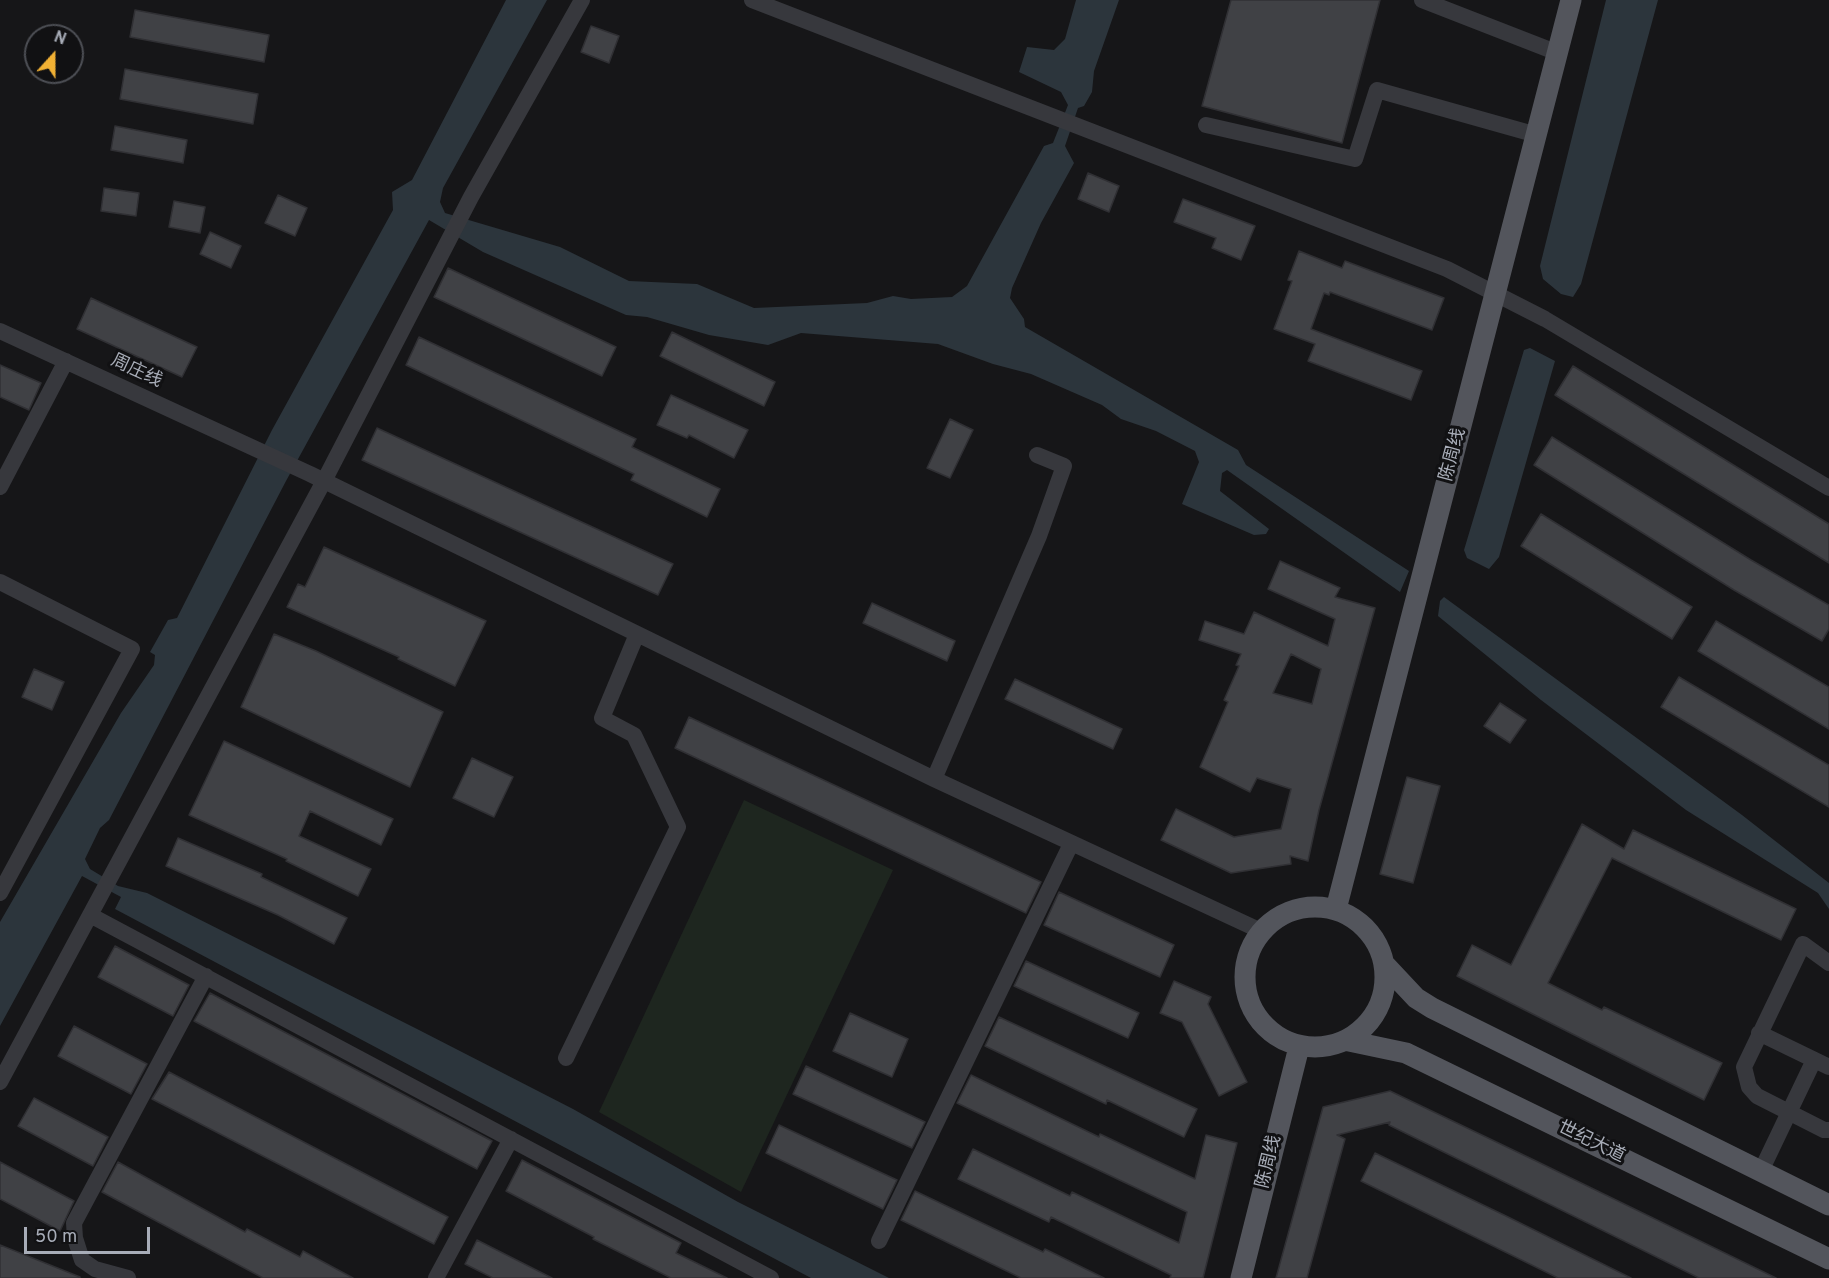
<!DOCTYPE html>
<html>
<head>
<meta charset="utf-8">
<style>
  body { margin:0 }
  #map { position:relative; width:1829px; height:1278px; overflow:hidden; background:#161618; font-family:Overpass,sans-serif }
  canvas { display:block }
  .north { position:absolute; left:24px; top:24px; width:60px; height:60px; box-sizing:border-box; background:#111113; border:2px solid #4d4f55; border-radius:50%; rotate:21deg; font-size:16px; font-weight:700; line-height:24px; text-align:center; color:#a8adb8 }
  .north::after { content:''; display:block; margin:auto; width:21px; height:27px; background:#f2b134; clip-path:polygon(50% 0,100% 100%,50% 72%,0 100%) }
  .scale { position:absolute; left:24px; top:1227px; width:126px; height:27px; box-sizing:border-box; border:3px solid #a8adb8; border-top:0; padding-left:8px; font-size:18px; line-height:21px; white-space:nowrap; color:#a8adb8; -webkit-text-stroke:4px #111113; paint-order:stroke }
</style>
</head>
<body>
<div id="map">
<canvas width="1829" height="1278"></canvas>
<div class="north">N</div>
<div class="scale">50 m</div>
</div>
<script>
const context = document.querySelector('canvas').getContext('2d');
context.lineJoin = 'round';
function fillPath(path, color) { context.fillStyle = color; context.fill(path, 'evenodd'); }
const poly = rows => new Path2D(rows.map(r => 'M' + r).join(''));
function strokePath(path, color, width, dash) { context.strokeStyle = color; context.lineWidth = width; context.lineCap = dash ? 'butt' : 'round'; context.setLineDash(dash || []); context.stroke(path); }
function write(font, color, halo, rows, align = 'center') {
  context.font = font + ' Overpass,"Noto Sans SC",sans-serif'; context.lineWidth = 6; context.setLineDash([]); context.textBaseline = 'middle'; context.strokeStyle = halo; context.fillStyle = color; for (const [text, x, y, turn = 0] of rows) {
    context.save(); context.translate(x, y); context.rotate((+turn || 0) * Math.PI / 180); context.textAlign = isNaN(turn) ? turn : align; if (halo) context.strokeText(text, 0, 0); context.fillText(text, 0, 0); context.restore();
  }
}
const green = poly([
  [744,800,893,870,741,1192,599,1112]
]);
const water = poly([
  [506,0,547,0,443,188,440,202,445,213,560,247,629,281,697,284,754,308,867,303,893,296,911,299,952,297,967,286,1044,146,1053,143,1068,105,1061,92,1019,72,1027,47,1054,50,1065,39,1076,0,1119,0,1094,71,1092,92,1084,106,1078,108,1065,146,1074,163,1041,223,1012,288,1010,298,1024,319,1025,327,1238,450,1246,465,1409,571,1400,592,1227,470,1222,473,1220,491,1269,529,1266,534,1254,535,1182,504,1199,462,1195,451,1156,431,1121,419,1102,405,1031,374,993,364,938,344,801,333,768,345,709,335,647,317,626,315,483,252,429,220,286,481,109,820,100,828,85,859,90,869,118,886,147,893,419,1030,573,1109,738,1202,889,1278,811,1278,115,909,121,897,82,876,0,1026,0,922,121,713,154,665,155,655,150,652,168,620,177,618,272,430,393,210,392,192,412,180],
  [1606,0,1658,0,1581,284,1573,297,1561,294,1543,279,1540,266],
  [1530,348,1555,361,1499,557,1489,569,1467,558,1464,550,1524,350],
  [1444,597,1742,815,1829,883,1829,909,1818,893,1686,810,1541,700,1438,616,1440,601]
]);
const building = poly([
  [1231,0,1380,0,1342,143,1202,106,1231,0],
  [135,10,269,35,264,62,130,37,135,10],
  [591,26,619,36,609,63,581,52,591,26],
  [125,69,258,94,253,124,120,99,125,69],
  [115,126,187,140,183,163,111,150,115,126],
  [1088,173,1119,186,1109,212,1078,199,1088,173],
  [104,188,139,193,136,216,101,211,104,188],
  [278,195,307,208,295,236,265,223,278,195],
  [1183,199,1255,226,1241,260,1212,248,1216,238,1174,222,1183,199],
  [174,201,205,207,200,233,169,227,174,201],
  [210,232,241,246,231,268,200,254,210,232],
  [1299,251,1342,268,1345,261,1444,298,1432,330,1330,292,1329,295,1324,293,1311,329,1422,371,1411,400,1308,361,1315,344,1274,329,1292,281,1288,280,1299,251],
  [448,268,616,347,602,376,434,297,448,268],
  [91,298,197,347,182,377,77,329,91,298],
  [672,332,775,382,764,406,660,356,672,332],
  [419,337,636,439,632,447,720,489,707,517,631,480,634,474,406,365,419,337],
  [0,365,41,383,29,410,0,397,0,365],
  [1573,366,1829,524,1829,563,1555,395,1573,366],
  [671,395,748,430,734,458,689,435,687,438,657,425,671,395],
  [950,419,973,430,950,478,927,468,950,419],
  [377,428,673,564,658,595,362,460,377,428],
  [1552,437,1751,560,1829,605,1829,629,1822,641,1734,590,1534,465,1552,437],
  [1541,514,1692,607,1672,639,1521,546,1541,514],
  [324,547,486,621,455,686,398,659,399,657,287,607,298,584,305,587,324,547],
  [1280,561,1340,588,1335,597,1375,608,1319,810,1308,861,1290,856,1291,864,1231,873,1161,840,1176,809,1234,837,1281,829,1291,789,1257,778,1250,792,1200,767,1228,702,1224,700,1239,666,1236,665,1241,654,1199,640,1205,621,1244,634,1254,612,1328,646,1335,619,1268,589,1280,561],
  [1291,654,1321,669,1312,704,1273,693,1291,654],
  [872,603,955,641,947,661,863,623,872,603],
  [1716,621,1829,687,1829,729,1698,651,1716,621],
  [274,634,316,651,443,712,410,787,241,707,274,634],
  [34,669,64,682,52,710,22,697,34,669],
  [1679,677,1829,765,1829,807,1661,707,1679,677],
  [1015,679,1122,729,1113,749,1005,699,1015,679],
  [1500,703,1526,720,1510,743,1484,726,1500,703],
  [689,717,1041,882,1026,913,675,748,689,717],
  [224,741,393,819,381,845,310,811,299,836,371,869,358,896,286,861,287,859,189,815,224,741],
  [472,758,513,777,494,817,453,798,472,758],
  [1407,777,1440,786,1413,883,1380,874,1407,777],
  [1582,824,1624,849,1633,830,1796,909,1781,940,1612,858,1548,983,1602,1010,1604,1007,1722,1063,1704,1100,1457,976,1472,945,1511,965,1582,824],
  [178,838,262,874,261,877,347,918,334,944,278,915,166,866,178,838],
  [1059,892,1174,945,1160,977,1044,925,1059,892],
  [115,946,189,985,173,1016,98,977,115,946],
  [1026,961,1139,1013,1128,1038,1014,986,1026,961],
  [1174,981,1211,997,1208,1004,1247,1082,1219,1096,1182,1022,1160,1013,1174,981],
  [210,993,492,1141,477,1169,194,1021,210,993],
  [850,1013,908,1039,892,1077,833,1051,850,1013],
  [999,1017,1197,1109,1184,1137,1107,1100,1106,1104,985,1046,999,1017],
  [74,1026,147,1064,131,1094,58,1056,74,1026],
  [806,1066,925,1122,912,1148,793,1094,806,1066],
  [169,1072,448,1217,434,1244,152,1099,169,1072],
  [971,1075,1099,1137,1100,1134,1195,1179,1206,1135,1237,1143,1203,1278,1170,1278,1171,1275,1051,1217,1049,1222,958,1179,973,1149,1070,1196,1072,1192,1179,1243,1187,1212,957,1103,971,1075],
  [1390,1091,1536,1161,1776,1278,1699,1278,1389,1125,1390,1122,1337,1135,1345,1139,1307,1278,1276,1278,1323,1107,1390,1091],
  [34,1098,108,1137,93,1166,18,1126,34,1098],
  [779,1125,897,1180,883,1209,766,1153,779,1125],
  [1375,1153,1506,1216,1631,1278,1558,1278,1361,1181,1375,1153],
  [522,1160,681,1243,676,1253,727,1278,671,1278,593,1239,594,1237,506,1191,522,1160],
  [0,1162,74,1201,60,1231,0,1199,0,1162],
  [118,1162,245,1232,247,1229,300,1257,303,1251,353,1278,263,1278,102,1192,118,1162],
  [915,1191,1043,1252,1045,1249,1104,1278,1021,1278,901,1220,915,1191],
  [477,1240,552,1278,493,1278,465,1264,477,1240],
  [0,1245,80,1277,80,1278,0,1278,0,1245]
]);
const minor = poly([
  [752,0,1447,269,1545,319,1829,488],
  [1422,0,1558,53],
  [1206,125,1355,159,1377,90,1537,135],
  [0,331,310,474,934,779,1261,931],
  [0,487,66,361],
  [0,582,132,649,0,893],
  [934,779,1039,536,1064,466,1037,455],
  [90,915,771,1278],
  [1829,963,1803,944,1744,1067,1749,1087,1757,1096,1824,1130,1829,1130],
  [1759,1033,1829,1067],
  [566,1058,678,827,634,735,602,718,637,634],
  [0,1082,324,481,471,197,582,0],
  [1761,1171,1814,1060],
  [879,1241,1071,844],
  [128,1278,95,1269,82,1260,75,1238,74,1223,206,976],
  [436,1278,511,1139]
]);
const major = poly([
  '1245 977a70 70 0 1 1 140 0a70 70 0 1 1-140 0Z',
  [1336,909,1571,0],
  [1386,966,1416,998,1432,1008,1829,1205],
  [1349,1041,1406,1053,1829,1259],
  [1241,1278,1299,1047]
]);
const streetNames = [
  ["周庄线",136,372,25],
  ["陈周线",1454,455,-75],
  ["世纪大道",1591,1143,26],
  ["陈周线",1270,1162,-76]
];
fillPath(green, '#1e261f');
fillPath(water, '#2c353c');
fillPath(building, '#404145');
strokePath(building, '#303034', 1.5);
strokePath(minor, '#37383d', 16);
strokePath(major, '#53555c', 21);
write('18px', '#a8adb8', '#111113', streetNames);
</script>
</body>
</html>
